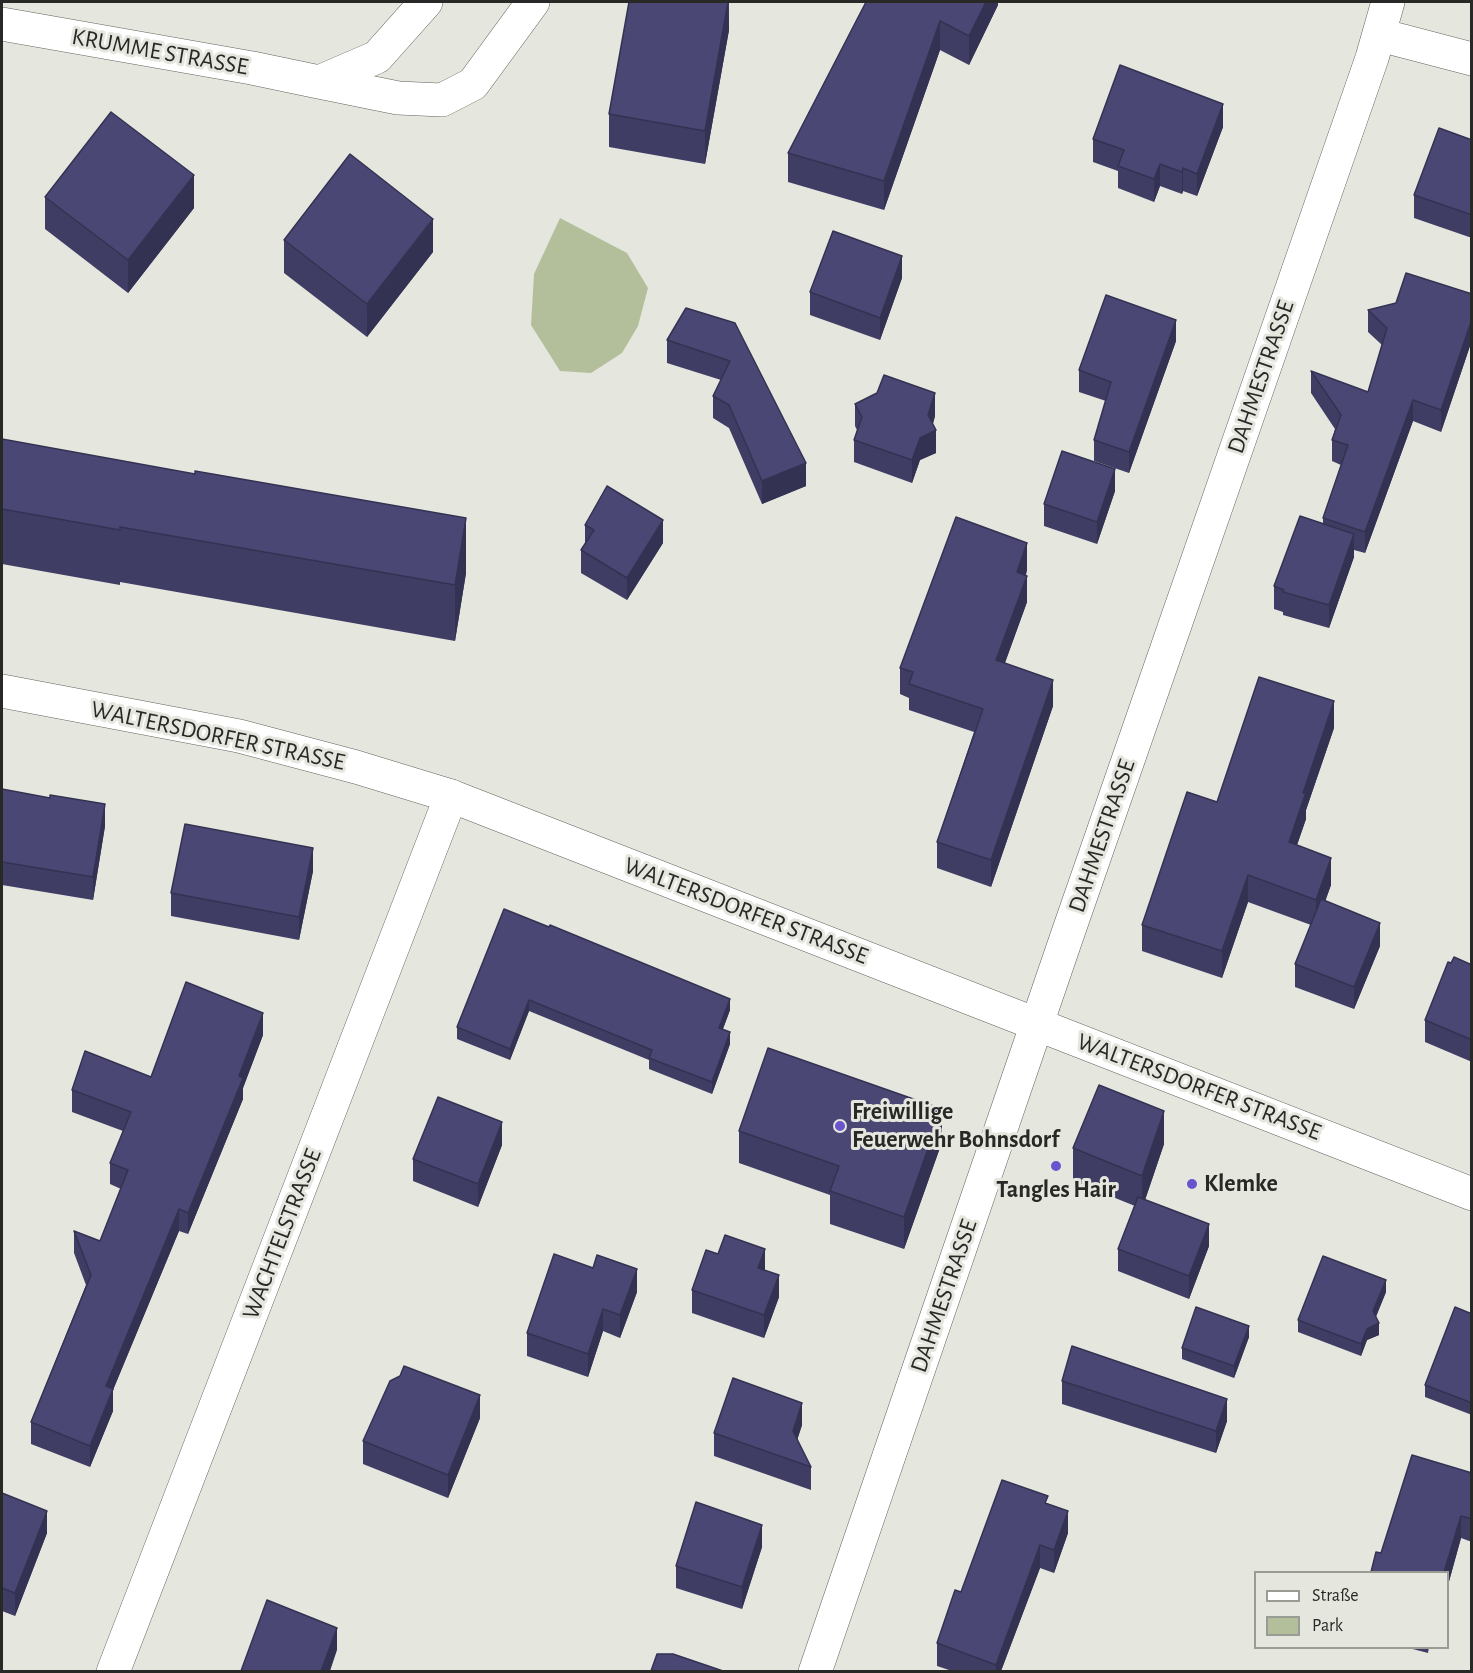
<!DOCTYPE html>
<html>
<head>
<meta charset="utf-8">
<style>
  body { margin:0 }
  #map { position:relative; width:1473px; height:1673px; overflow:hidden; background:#e5e7df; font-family:"Alegreya Sans",sans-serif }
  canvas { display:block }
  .frame { position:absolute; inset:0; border:3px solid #282926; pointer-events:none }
  .legend { position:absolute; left:1254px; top:1571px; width:195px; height:78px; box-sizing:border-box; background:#e5e7df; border:2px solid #999b95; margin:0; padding:8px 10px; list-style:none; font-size:18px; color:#282926 }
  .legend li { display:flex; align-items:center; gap:12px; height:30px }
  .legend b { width:30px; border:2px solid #999b95 }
</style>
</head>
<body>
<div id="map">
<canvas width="1473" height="1673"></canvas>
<div class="frame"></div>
<ul class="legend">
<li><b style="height:8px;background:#fff"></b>Straße</li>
<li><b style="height:16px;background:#b3be9a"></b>Park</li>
</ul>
</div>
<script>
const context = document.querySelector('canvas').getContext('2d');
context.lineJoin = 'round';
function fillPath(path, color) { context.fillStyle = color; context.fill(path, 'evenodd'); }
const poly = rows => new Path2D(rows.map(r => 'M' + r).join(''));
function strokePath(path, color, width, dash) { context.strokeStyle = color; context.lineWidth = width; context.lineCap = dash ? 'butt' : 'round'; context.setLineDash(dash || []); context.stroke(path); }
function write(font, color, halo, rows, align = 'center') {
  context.font = font + ' "Alegreya Sans",sans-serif'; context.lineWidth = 6; context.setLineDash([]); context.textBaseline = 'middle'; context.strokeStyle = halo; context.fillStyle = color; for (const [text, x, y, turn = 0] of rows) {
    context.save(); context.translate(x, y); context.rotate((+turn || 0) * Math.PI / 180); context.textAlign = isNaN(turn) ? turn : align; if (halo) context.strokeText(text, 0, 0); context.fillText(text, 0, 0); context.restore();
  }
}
const green = poly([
  [560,218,627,253,648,288,638,326,622,353,591,373,560,371,531,325,534,274]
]);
const street = poly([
  [2,24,252,68,319,82,377,57,426,2],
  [1380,35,1472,59],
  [319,82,398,98,442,100,473,84,533,2],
  [113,1672,451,796],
  [815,1672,1068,933,1372,58,1388,2]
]);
const secondary = poly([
  [2,691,239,736,356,767,451,796,1472,1194]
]);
const wall = poly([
  [729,2,729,30,705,164,609,147,609,114],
  [866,2,998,2,998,5,969,65,940,50,884,210,788,182,788,153],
  [1223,127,1197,196,1183,191,1182,194,1160,186,1154,202,1118,188,1118,171,1093,162,1093,139],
  [1472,140,1472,238,1414,218,1414,195],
  [45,197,194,208,128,293,45,229],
  [284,240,433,252,367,337,284,273],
  [902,278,880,340,810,315,810,292],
  [1472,294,1472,340,1441,432,1413,421,1365,553,1354,550,1354,557,1329,628,1283,615,1283,612,1274,609,1274,586,1323,524,1323,518,1341,465,1332,461,1332,440,1335,429,1311,393,1311,371,1368,392,1382,345,1368,332,1368,310],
  [735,323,806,486,762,504,729,428,713,418,713,396,721,380,667,363,667,340],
  [1176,341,1129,473,1094,461,1094,440,1106,401,1079,392,1079,370],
  [877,393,935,416,933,424,936,453,920,460,912,483,854,462,854,440,857,430,855,426,855,404],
  [2,439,466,573,455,641,120,582,120,585,2,564],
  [1115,491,1097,544,1044,526,1044,504],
  [585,525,663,543,627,600,581,573,581,550,585,545],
  [1027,570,1026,575,1027,602,1005,663,1053,706,991,887,937,868,937,842,974,732,909,710,909,698,900,694,900,668],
  [1334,728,1306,810,1306,819,1297,845,1331,885,1325,901,1380,946,1354,1009,1295,987,1295,964,1311,925,1248,902,1222,978,1142,951,1142,925,1217,802],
  [2,789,105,826,93,900,2,885],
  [313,871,299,940,171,916,171,893],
  [504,909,730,1010,723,1029,730,1044,712,1094,649,1069,649,1060,529,1011,510,1060,457,1039,457,1027],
  [1451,963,1472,965,1472,1062,1425,1042,1425,1020],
  [263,1035,243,1088,243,1099,188,1234,179,1231,113,1390,113,1411,90,1467,31,1444,31,1422,86,1285,74,1253,74,1231,100,1241,121,1189,110,1184,110,1163,123,1131,72,1112,72,1090,151,1077],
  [739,1131,942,1142,904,1249,830,1224,830,1195,739,1163],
  [1164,1144,1145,1200,1209,1246,1189,1299,1118,1271,1118,1249,1135,1206,1073,1181,1073,1148],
  [502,1145,478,1207,413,1181,413,1159],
  [765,1270,779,1297,764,1338,692,1313,692,1290],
  [637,1292,620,1338,603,1331,588,1377,527,1356,527,1333],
  [1386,1292,1376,1317,1379,1335,1367,1340,1361,1356,1298,1332,1298,1320],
  [1472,1314,1472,1415,1425,1397,1425,1385],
  [1249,1337,1234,1378,1182,1359,1182,1348],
  [1062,1381,1227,1421,1216,1453,1062,1404],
  [480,1418,448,1498,363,1464,363,1441],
  [802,1425,797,1440,811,1467,811,1490,714,1456,714,1433],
  [1472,1473,1472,1542,1461,1538,1448,1585,1448,1572,1381,1553],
  [2,1493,47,1533,15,1616,2,1611],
  [1048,1504,1068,1533,1054,1573,1040,1568,1001,1671,952,1671,937,1666,937,1643,961,1592],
  [762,1547,742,1609,676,1588,676,1566],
  [1405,1647,1429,1647,1428,1653]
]);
const shadedWall = poly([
  [728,2,729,30,705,164,705,131],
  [986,2,998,2,998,5,969,65,969,36],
  [940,21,940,50,884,210,884,181],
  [1223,104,1223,127,1197,196,1197,174],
  [1160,164,1160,186,1154,202,1154,179],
  [1183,168,1183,191,1182,194,1182,172],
  [194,175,194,208,128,293,128,260],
  [433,219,433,252,367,337,367,304],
  [902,256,902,278,880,340,880,318],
  [1472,319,1472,340,1441,432,1441,410],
  [1176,320,1176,341,1129,473,1129,452],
  [935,393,935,416,930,433,936,430,936,453,920,460,912,483,912,460],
  [1413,400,1413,421,1365,553,1365,532],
  [806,463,806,486,762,504,762,481],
  [1115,469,1115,491,1097,544,1097,522],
  [466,518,466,573,455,641,455,585],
  [663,520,663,543,627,600,627,578],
  [1354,534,1354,557,1329,628,1329,605],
  [1027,543,1027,570,1017,599,1017,572],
  [1027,576,1027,602,996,687,996,660],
  [1053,680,1053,706,991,887,991,860],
  [1334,701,1334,728,1306,810,1306,819,1289,868,1289,842,1303,793],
  [105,804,105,826,93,900,93,877],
  [313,848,313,871,299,940,299,917],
  [1331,858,1331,885,1316,927,1316,900],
  [1248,875,1248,902,1222,978,1222,951],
  [1380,923,1380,946,1354,1009,1354,987],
  [730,999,730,1010,719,1039,719,1028],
  [529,1000,529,1011,510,1060,510,1049],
  [263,1013,263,1035,243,1088,243,1099,188,1234,188,1213],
  [730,1032,730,1044,712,1094,712,1082],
  [942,1109,942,1142,904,1249,904,1217],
  [1164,1111,1164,1144,1142,1209,1142,1176],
  [502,1122,502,1145,478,1207,478,1184],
  [179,1209,179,1231,113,1390,113,1411,90,1467,90,1446,106,1386],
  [1209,1224,1209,1246,1189,1299,1189,1276],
  [765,1249,765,1271,758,1268],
  [637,1269,637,1292,620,1338,620,1315],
  [779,1275,779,1297,764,1338,764,1315],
  [1386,1280,1386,1292,1373,1323,1373,1311],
  [603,1309,603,1331,588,1377,588,1354],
  [1379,1323,1379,1335,1367,1340,1361,1356,1361,1344,1367,1329],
  [1249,1326,1249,1337,1234,1378,1234,1366],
  [480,1395,480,1418,448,1498,448,1475],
  [1227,1399,1227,1421,1216,1453,1216,1431],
  [802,1403,802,1425,793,1453,793,1431],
  [47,1511,47,1533,15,1616,15,1593],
  [1068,1511,1068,1533,1054,1573,1054,1550],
  [1461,1516,1461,1538,1448,1585,1448,1572,1444,1572],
  [762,1525,762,1547,742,1609,742,1587],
  [1040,1545,1040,1568,1001,1671,996,1671,996,1665],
  [337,1628,337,1650,330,1671,321,1671]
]);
const building = poly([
  [629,2,728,2,705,131,609,114,629,2],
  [866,2,986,2,969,36,940,21,884,181,788,153,866,2],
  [1120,65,1223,104,1197,174,1183,168,1182,172,1160,164,1154,179,1118,166,1124,150,1093,139,1120,65],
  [111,112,194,175,128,260,45,197,111,112],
  [1439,128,1472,140,1472,215,1414,195,1439,128],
  [350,154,433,219,367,304,284,240,350,154],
  [833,231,902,256,880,318,810,292,833,231],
  [1406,273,1472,294,1472,319,1441,410,1413,400,1365,532,1323,518,1348,445,1332,440,1341,415,1311,371,1368,392,1387,328,1368,310,1396,303,1406,273],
  [1106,295,1176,320,1129,452,1094,440,1111,382,1079,370,1106,295],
  [686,308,735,323,806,463,762,481,729,405,713,396,730,361,667,340,686,308],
  [884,375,935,393,928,415,936,430,920,438,912,460,854,440,862,417,855,404,877,393,884,375],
  [2,439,195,474,195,471,466,518,455,585,120,527,120,530,2,509,2,439],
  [1062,451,1115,469,1097,522,1044,504,1062,451],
  [607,486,663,520,627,578,581,550,594,530,585,525,607,486],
  [1300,516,1354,534,1329,605,1283,592,1284,590,1274,586,1300,516],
  [956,517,1027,543,1017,572,1027,576,996,660,1053,680,991,860,937,842,983,709,909,684,913,672,900,668,956,517],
  [1259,677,1334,701,1303,793,1306,792,1289,842,1331,858,1316,900,1248,875,1222,951,1142,925,1187,792,1217,802,1259,677],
  [2,789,50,798,50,795,105,804,93,877,2,862,2,789],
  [185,824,313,848,299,917,171,893,185,824],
  [1321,899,1380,923,1354,987,1295,964,1321,899],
  [504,909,549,927,550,925,730,999,719,1028,730,1032,712,1082,649,1058,652,1050,529,1000,510,1049,457,1027,504,909],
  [1454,957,1472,965,1472,1040,1425,1020,1448,962,1451,963,1454,957],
  [186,982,263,1013,239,1076,243,1078,188,1213,179,1209,106,1386,113,1389,90,1446,31,1422,91,1275,74,1231,100,1241,128,1170,110,1163,131,1112,72,1090,85,1051,151,1077,186,982],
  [768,1048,942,1109,904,1217,830,1191,839,1166,739,1131,768,1048],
  [1099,1085,1164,1111,1142,1176,1073,1148,1099,1085],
  [438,1097,502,1122,478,1184,413,1159,438,1097],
  [1138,1197,1209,1224,1189,1276,1118,1249,1138,1197],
  [725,1235,765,1249,758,1268,779,1275,764,1315,692,1290,706,1250,718,1254,725,1235],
  [554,1254,593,1268,597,1255,637,1269,620,1315,603,1309,588,1354,527,1333,554,1254],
  [1323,1256,1386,1280,1373,1311,1379,1323,1367,1329,1361,1344,1298,1320,1323,1256],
  [1196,1307,1249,1326,1234,1366,1182,1348,1196,1307],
  [1455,1307,1472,1314,1472,1403,1425,1385,1455,1307],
  [1072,1346,1227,1399,1216,1431,1062,1381,1072,1346],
  [404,1366,480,1395,448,1475,363,1441,390,1381,400,1376,404,1366],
  [733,1378,802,1403,793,1431,811,1467,714,1433,733,1378],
  [1412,1455,1472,1473,1472,1519,1461,1516,1444,1572,1371,1572,1376,1552,1381,1553,1412,1455],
  [1002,1480,1048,1496,1045,1503,1068,1511,1054,1550,1040,1545,996,1665,937,1643,955,1590,961,1592,1002,1480],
  [2,1493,47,1511,15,1593,2,1588,2,1493],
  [696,1502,762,1525,742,1587,676,1566,696,1502],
  [267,1600,337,1628,321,1671,241,1671,267,1600],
  [657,1654,673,1654,723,1671,651,1671,657,1654]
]);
const markers = [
  [840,1126,6,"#6954ce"],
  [1056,1166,6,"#6954ce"],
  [1192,1184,6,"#6954ce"]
];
const streetNames = [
  ["KRUMME STRASSE",160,52,10],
  ["DAHMESTRASSE",1261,377,-71],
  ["WALTERSDORFER STRASSE",218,736,12],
  ["DAHMESTRASSE",1102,836,-71],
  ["WALTERSDORFER STRASSE",746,911,21],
  ["WALTERSDORFER STRASSE",1199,1087,21],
  ["WACHTELSTRASSE",282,1234,-69],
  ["DAHMESTRASSE",944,1296,-71]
];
const poiNames = [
  ["Freiwillige",852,1112],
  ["Feuerwehr Bohnsdorf",852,1140],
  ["Klemke",1204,1184],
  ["Tangles Hair",1056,1190,"center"]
];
fillPath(green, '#b3be9a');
strokePath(street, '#62645d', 34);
strokePath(secondary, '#62645d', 34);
strokePath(street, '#fff', 33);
strokePath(secondary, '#fff', 33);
fillPath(wall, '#403d65');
fillPath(shadedWall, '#343252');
fillPath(building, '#4b4775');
strokePath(building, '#343252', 1.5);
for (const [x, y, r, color] of markers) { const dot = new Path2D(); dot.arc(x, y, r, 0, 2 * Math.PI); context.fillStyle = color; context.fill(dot); strokePath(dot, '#e5e7df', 2); }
write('24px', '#282926', '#e5e7df', streetNames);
write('bold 24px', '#282926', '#e5e7df', poiNames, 'left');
</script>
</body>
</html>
